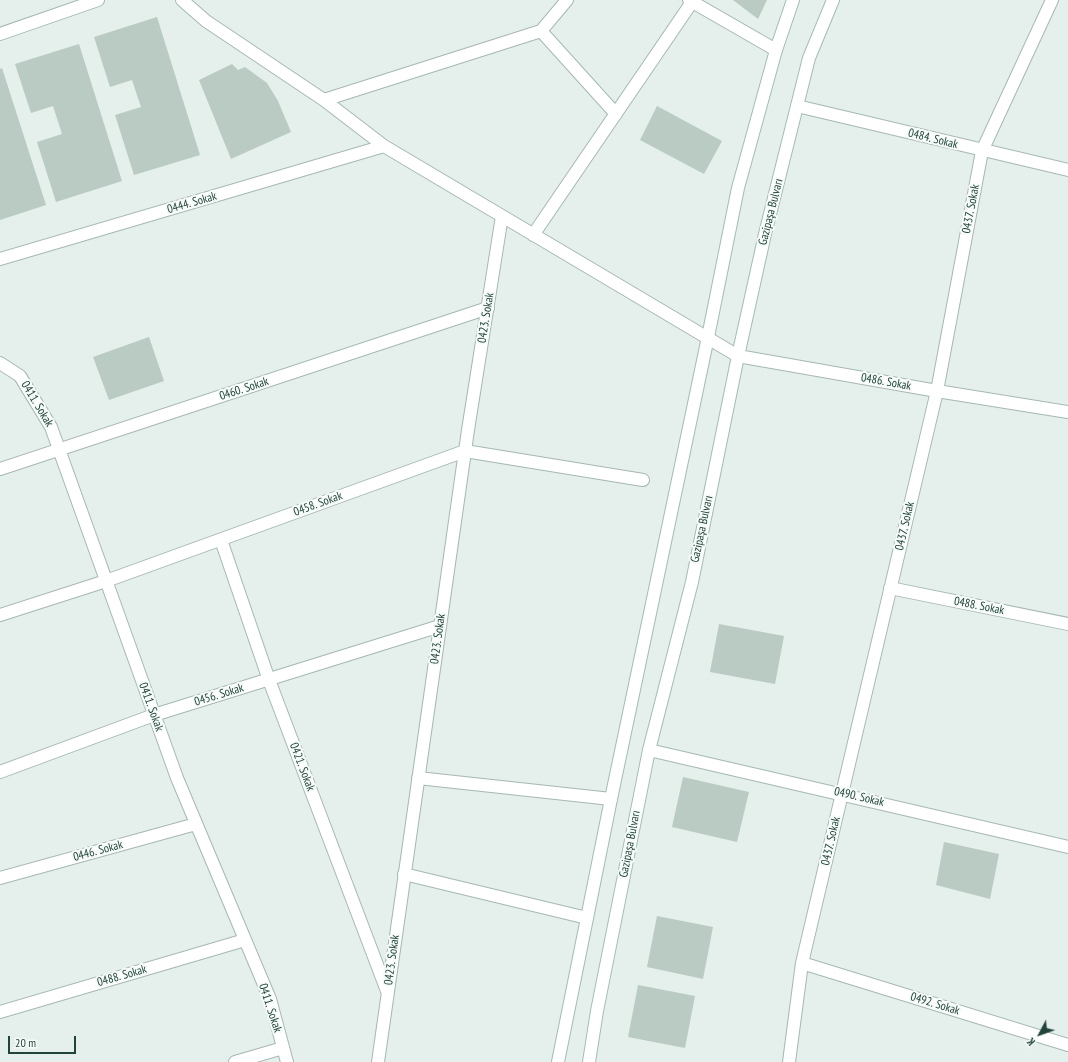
<!DOCTYPE html>
<html>
<head>
<meta charset="utf-8">
<style>
  body { margin:0 }
  #map { position:relative; width:1068px; height:1062px; overflow:hidden; background:#e5efeb; font-family:"PT Sans Narrow",sans-serif }
  canvas { display:block }
  .north { position:absolute; left:1020px; top:1014px; width:40px; height:40px; -webkit-text-stroke:3px #f6fbf8; paint-order:stroke; rotate:229deg; font-size:11px; font-weight:700; line-height:16px; text-align:center; color:#21443a }
  .north::after { content:''; display:block; margin:auto; width:14px; height:18px; background:#21443a; clip-path:polygon(50% 0,100% 100%,50% 72%,0 100%) }
  .scale { position:absolute; left:8px; top:1036px; width:68px; height:18px; box-sizing:border-box; border:2px solid #21443a; border-top:0; padding-left:5px; font-size:12px; line-height:14px; white-space:nowrap; color:#21443a; -webkit-text-stroke:3px #f6fbf8; paint-order:stroke }
</style>
</head>
<body>
<div id="map">
<canvas width="1068" height="1062"></canvas>
<div class="north">K</div>
<div class="scale">20 m</div>
</div>
<script>
const context = document.querySelector('canvas').getContext('2d');
context.lineJoin = 'round';
function fillPath(path, color) { context.fillStyle = color; context.fill(path, 'evenodd'); }
const poly = rows => new Path2D(rows.map(r => 'M' + r).join(''));
function strokePath(path, color, width, dash) { context.strokeStyle = color; context.lineWidth = width; context.lineCap = dash ? 'butt' : 'round'; context.setLineDash(dash || []); context.stroke(path); }
function write(font, color, halo, rows, align = 'center') {
  context.font = font + ' "PT Sans Narrow",sans-serif'; context.lineWidth = 4; context.setLineDash([]); context.textBaseline = 'middle'; context.strokeStyle = halo; context.fillStyle = color; for (const [text, x, y, turn = 0] of rows) {
    context.save(); context.translate(x, y); context.rotate((+turn || 0) * Math.PI / 180); context.textAlign = isNaN(turn) ? turn : align; if (halo) context.strokeText(text, 0, 0); context.fillText(text, 0, 0); context.restore();
  }
}
const building = poly([
  [733,0,767,0,758,19],
  [157,17,200,155,134,175,115,115,141,107,132,80,110,87,94,37],
  [79,44,122,181,56,202,37,142,62,134,53,106,31,113,15,64],
  [232,64,238,70,245,67,267,83,278,101,291,132,231,159,199,80],
  [2,68,46,205,0,220,0,69],
  [657,106,722,141,704,174,640,140],
  [149,337,164,381,109,400,93,357],
  [719,624,784,636,775,684,710,672],
  [683,777,749,792,737,842,672,827],
  [944,842,999,854,990,899,936,885],
  [657,916,713,927,703,979,647,967],
  [638,985,695,996,685,1048,628,1037]
]);
const service = poly([
  [404,874,587,918]
]);
const minor = poly([
  [182,0,206,21,324,100,384,146,738,356,937,391,1068,412],
  [689,0,776,50],
  [541,31,616,114],
  [324,100,541,31,567,0],
  [797,106,1068,170],
  [533,235,692,2],
  [0,259,384,146],
  [0,363,20,376,51,427,177,778,270,999,287,1062],
  [0,469,488,308],
  [221,540,269,680,387,991],
  [890,588,1068,624],
  [0,615,106,581,465,451,643,480],
  [649,750,1068,847],
  [0,772,154,715,440,626],
  [418,778,611,799],
  [0,878,196,824],
  [802,963,1068,1045],
  [0,1012,245,940],
  [235,1062,283,1048],
  [378,1062,468,430,502,216],
  [789,1062,802,963,937,391,982,151,1052,0]
]);
const tertiary = poly([
  [0,34,98,0]
]);
const secondary = poly([
  [558,1062,611,799,708,337,738,188,776,50,793,0],
  [589,1062,597,1011,649,750,692,582,738,356,765,234,809,58,833,0]
]);
const streetNames = [
  ["0484. Sokak",933,139,14],
  ["0444. Sokak",192,203,-16],
  ["0437. Sokak",971,209,-79],
  ["Gazipaşa Bulvarı",771,212,-76],
  ["0423. Sokak",486,318,-81],
  ["0486. Sokak",886,382,10],
  ["0460. Sokak",244,389,-18],
  ["0411. Sokak",37,404,59],
  ["0458. Sokak",318,504,-20],
  ["0437. Sokak",905,526,-77],
  ["Gazipaşa Bulvarı",702,529,-78],
  ["0488. Sokak",979,606,11],
  ["0423. Sokak",438,639,-82],
  ["0456. Sokak",219,695,-17],
  ["0411. Sokak",151,707,70],
  ["0421. Sokak",302,767,69],
  ["0490. Sokak",859,797,13],
  ["0437. Sokak",831,841,-77],
  ["Gazipaşa Bulvarı",630,844,-79],
  ["0446. Sokak",98,851,-15],
  ["0423. Sokak",392,960,-82],
  ["0488. Sokak",122,976,-16],
  ["0492. Sokak",935,1004,17],
  ["0411. Sokak",270,1008,72]
];
fillPath(building, '#b9cbc3');
strokePath(service, '#a6b8b2', 14);
strokePath(minor, '#a6b8b2', 14);
strokePath(tertiary, '#a6b8b2', 14);
strokePath(secondary, '#a1bdb3', 14);
strokePath(service, '#fff', 12);
strokePath(minor, '#fff', 12);
strokePath(tertiary, '#fff', 12);
strokePath(secondary, '#fff', 12);
write('12px', '#21443a', '#f6fbf8', streetNames);
</script>
</body>
</html>
